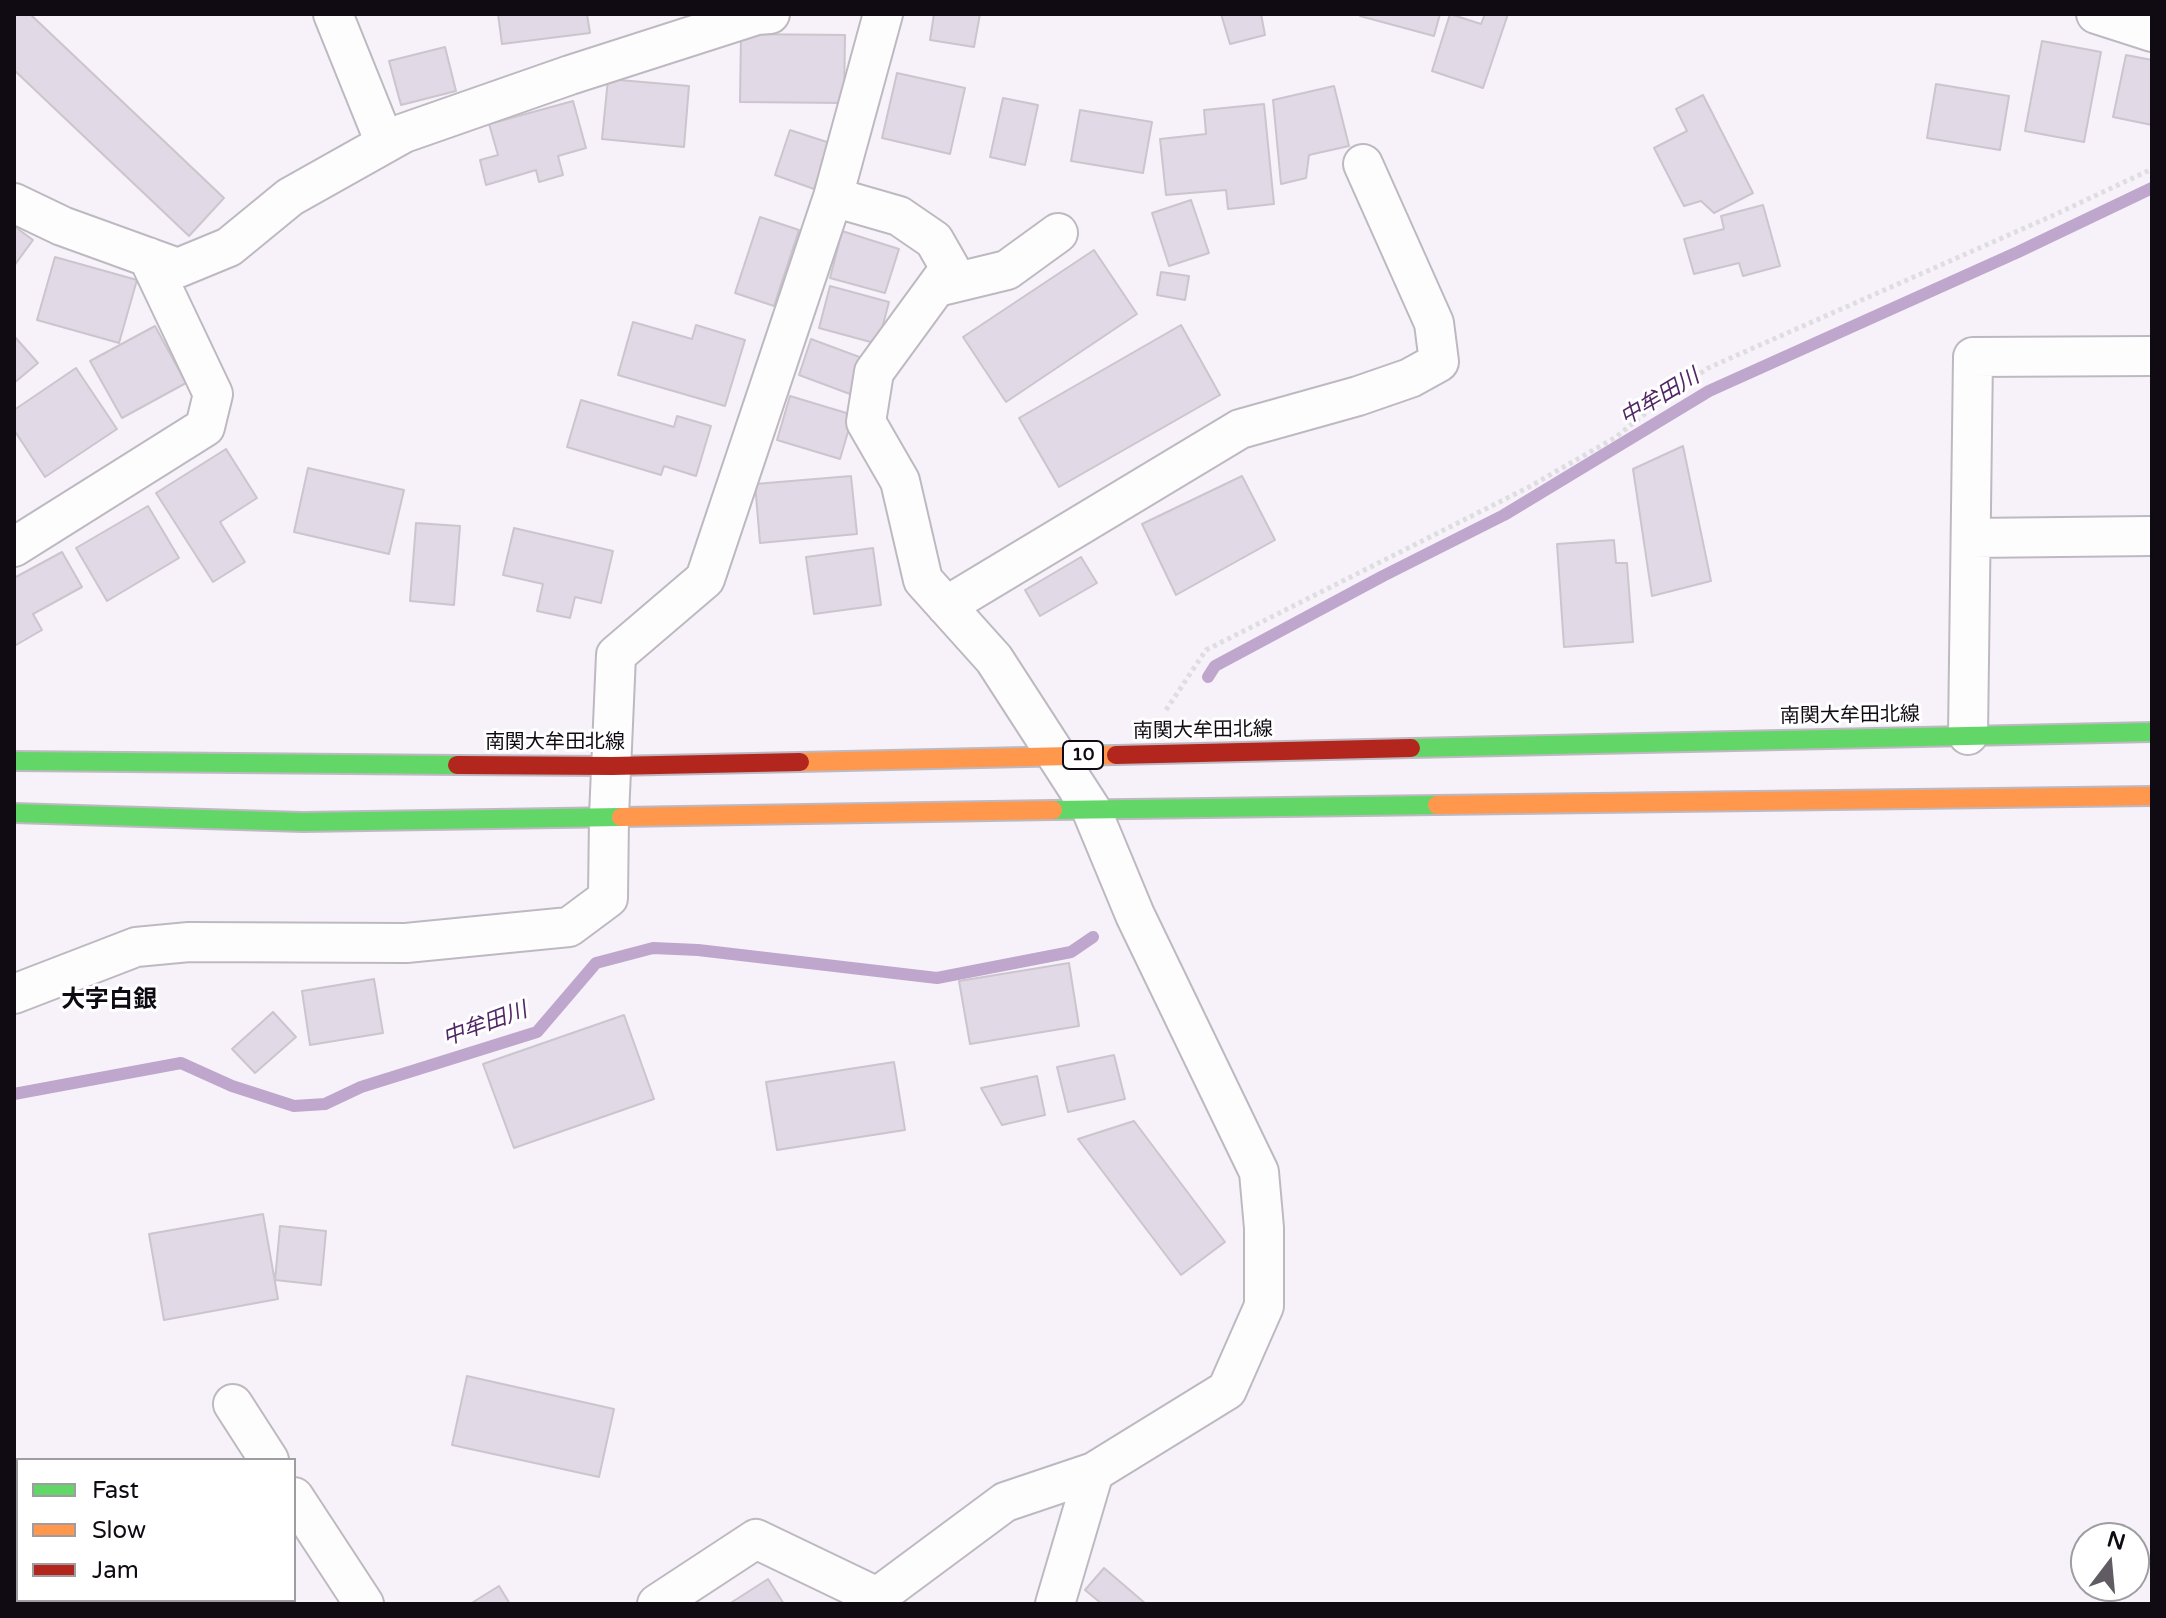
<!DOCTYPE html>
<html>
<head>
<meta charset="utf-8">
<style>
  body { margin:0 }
  #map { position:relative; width:2166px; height:1618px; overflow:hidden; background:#f7f2fa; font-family:"Varela Round",sans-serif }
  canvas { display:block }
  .frame { position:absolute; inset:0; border:16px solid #100b13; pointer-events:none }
  .legend { position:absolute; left:16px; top:1458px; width:280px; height:144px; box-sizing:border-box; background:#fff; border:2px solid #9f9da1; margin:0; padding:10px 14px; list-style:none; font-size:24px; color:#100b13 }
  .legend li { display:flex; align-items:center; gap:16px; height:40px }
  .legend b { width:40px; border:2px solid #9f9da1 }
  .north { position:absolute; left:2070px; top:1522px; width:80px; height:80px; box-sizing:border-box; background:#fff; border:2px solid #9f9da1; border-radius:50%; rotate:16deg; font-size:22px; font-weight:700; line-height:32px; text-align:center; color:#100b13 }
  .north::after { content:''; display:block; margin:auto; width:28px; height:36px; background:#615c64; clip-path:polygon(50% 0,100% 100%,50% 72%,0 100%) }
</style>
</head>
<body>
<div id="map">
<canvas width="2166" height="1618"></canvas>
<div class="frame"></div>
<ul class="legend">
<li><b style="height:10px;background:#63d668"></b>Fast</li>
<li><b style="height:10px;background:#ff974d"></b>Slow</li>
<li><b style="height:10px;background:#b3261e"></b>Jam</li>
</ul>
<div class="north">N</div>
</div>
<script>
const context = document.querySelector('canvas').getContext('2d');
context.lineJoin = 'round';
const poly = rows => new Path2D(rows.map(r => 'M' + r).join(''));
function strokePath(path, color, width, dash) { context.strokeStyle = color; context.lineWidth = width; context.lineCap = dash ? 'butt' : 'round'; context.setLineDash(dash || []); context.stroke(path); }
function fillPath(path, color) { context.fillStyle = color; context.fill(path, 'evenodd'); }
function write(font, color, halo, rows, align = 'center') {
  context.font = font + ' "Varela Round","Noto Sans JP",sans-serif'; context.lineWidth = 6; context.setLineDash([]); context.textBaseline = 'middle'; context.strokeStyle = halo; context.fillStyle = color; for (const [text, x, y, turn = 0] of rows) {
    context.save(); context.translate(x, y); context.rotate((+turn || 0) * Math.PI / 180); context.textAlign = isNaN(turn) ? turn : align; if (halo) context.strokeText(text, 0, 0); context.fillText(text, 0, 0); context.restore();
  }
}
const stream = poly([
  [1208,677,1215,666,1383,576,1504,515,1709,391,2018,252,2152,188],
  [14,1094,181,1063,232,1086,294,1106,325,1104,361,1087,537,1032,596,963,653,948,698,950,937,978,1071,952,1093,937]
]);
const building = poly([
  [14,14,30,14,224,198,189,236,14,70,14,14],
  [498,14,587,14,590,33,502,44,498,14],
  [934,14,980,14,974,47,930,40,934,14],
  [1221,14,1261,14,1265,35,1230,44,1221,14],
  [1360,14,1440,14,1434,36,1360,16,1360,14],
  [1450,14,1481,24,1485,14,1508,14,1483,88,1432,71,1450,14],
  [741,34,845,35,844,103,740,102,741,34],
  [2042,41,2101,52,2084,142,2025,131,2042,41],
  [445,47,456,91,401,105,389,61,445,47],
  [2126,55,2152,60,2152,125,2113,117,2126,55],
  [897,73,965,88,950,154,882,138,897,73],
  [608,79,689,86,684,147,602,139,608,79],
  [1936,84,2009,96,2000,150,1927,138,1936,84],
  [1334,86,1349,146,1309,155,1306,178,1281,184,1273,100,1334,86],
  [1703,95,1753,193,1714,213,1701,201,1684,206,1654,148,1687,131,1676,109,1703,95],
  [1003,98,1038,105,1025,165,990,157,1003,98],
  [573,101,586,148,558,156,563,175,539,182,536,170,486,185,480,160,498,155,489,124,573,101],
  [1264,104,1274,204,1228,209,1226,190,1166,195,1160,139,1206,134,1204,110,1264,104],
  [1080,110,1152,122,1143,173,1071,161,1080,110],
  [790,130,830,143,814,189,775,175,790,130],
  [1191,200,1209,253,1169,266,1152,213,1191,200],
  [1763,205,1780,266,1743,276,1739,263,1694,274,1684,239,1724,229,1721,216,1763,205],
  [760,217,799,230,774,306,735,293,760,217],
  [14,226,33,240,14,266,14,226],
  [842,231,899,249,885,293,830,278,842,231],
  [1094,250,1137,314,1006,402,963,337,1094,250],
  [55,257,137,280,119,343,37,320,55,257],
  [1161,272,1189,276,1185,300,1157,295,1161,272],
  [830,286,889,302,878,344,819,328,830,286],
  [633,322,692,339,696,325,745,340,725,406,618,375,633,322],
  [1181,325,1220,395,1059,487,1019,418,1181,325],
  [155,326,186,383,122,418,90,361,155,326],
  [14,336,38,363,14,383,14,336],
  [811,339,862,358,850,394,799,375,811,339],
  [76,368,117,429,45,477,14,430,14,410,76,368],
  [790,396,853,415,840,459,777,440,790,396],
  [581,400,674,427,677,416,711,426,696,476,664,466,661,475,567,447,581,400],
  [1683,446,1711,581,1652,596,1633,469,1683,446],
  [226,449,257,498,220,522,245,562,213,582,156,493,226,449],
  [308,468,404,490,389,554,294,532,308,468],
  [851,476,857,534,760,543,755,484,851,476],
  [1242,476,1275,540,1176,595,1142,524,1242,476],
  [148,506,179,558,107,601,76,548,148,506],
  [416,523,460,526,454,605,410,601,416,523],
  [514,528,613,551,601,603,575,597,570,618,537,611,543,584,503,575,514,528],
  [1614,540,1616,563,1627,563,1633,642,1564,647,1557,544,1614,540],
  [873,548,881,605,814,614,806,557,873,548],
  [62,552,82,587,33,614,42,630,16,645,14,641,14,578,62,552],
  [1081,557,1097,583,1040,616,1025,590,1081,557],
  [1069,963,1079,1026,970,1044,959,981,1069,963],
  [374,979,383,1033,310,1045,302,991,374,979],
  [273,1012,296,1037,255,1073,232,1049,273,1012],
  [624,1015,654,1099,514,1148,483,1064,624,1015],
  [1114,1055,1125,1099,1068,1112,1057,1067,1114,1055],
  [894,1062,905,1130,777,1150,766,1082,894,1062],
  [1037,1076,1045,1115,1002,1125,981,1088,1037,1076],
  [1134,1121,1225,1242,1181,1275,1078,1139,1134,1121],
  [263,1214,278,1299,164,1320,149,1234,263,1214],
  [280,1226,326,1231,321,1285,275,1280,280,1226],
  [467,1376,614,1409,599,1477,452,1445,467,1376],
  [1104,1568,1146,1604,1102,1604,1085,1590,1104,1568],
  [768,1579,784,1604,729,1604,768,1579],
  [499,1586,510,1604,470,1604,499,1586],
  [74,1600,127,1600,121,1604,76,1604,74,1600],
  [197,1600,253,1600,246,1604,200,1604,197,1600]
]);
const path = poly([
  [1166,710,1206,650,1529,487,1616,437,1657,404,1708,368,2054,215,2152,169]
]);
const street = poly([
  [333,14,385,143],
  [2096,14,2152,32],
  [14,203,62,226,178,268,229,247,290,197,404,133,570,75,757,15,770,14],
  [937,287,1007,270,1058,233],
  [1971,538,2152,536],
  [14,547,205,427,213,394,148,257],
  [946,606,1240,429,1358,396,1410,378,1439,362,1434,323,1363,164],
  [1968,735,1973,357,2152,356],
  [14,994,136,947,189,942,406,943,569,927,608,898,609,816,616,655,705,579,833,197,883,14],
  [233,1404,269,1460],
  [294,1497,364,1604],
  [14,1547,18,1553],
  [49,1600,52,1604],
  [657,1604,756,1539,877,1597,1005,1502,1094,1472,1227,1390,1264,1306,1264,1228,1259,1172,1135,915,1091,809,994,659,923,580,900,481,866,422,874,372,950,268,934,240,899,216,833,197],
  [1055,1604,1094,1472]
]);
const fast = poly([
  [1411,748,2152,732],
  [14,761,457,765],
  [1053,810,1437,805],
  [14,813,303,822,621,817]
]);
const slow = poly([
  [800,762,1116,755],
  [1437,805,2152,796],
  [621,817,1053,810]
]);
const jam = poly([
  [1116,755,1411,748],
  [457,765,612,766,800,762]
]);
const shields = [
  [1083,755,40]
];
const shieldNames = [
  ["10",1083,755]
];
const streetNames = [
  ["南関大牟田北線",1850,716,-1],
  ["南関大牟田北線",1203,731,-1],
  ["南関大牟田北線",555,743]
];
const waterNames = [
  ["中牟田川",1660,398,-31],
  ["中牟田川",485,1025,-20]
];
const quarterNames = [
  ["大字白銀",109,1001]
];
strokePath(stream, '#bfa6cc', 12);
fillPath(building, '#e1d9e5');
strokePath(building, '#cbc5ce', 2);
strokePath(street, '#beb9c1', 42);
strokePath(fast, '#beb9c1', 22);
strokePath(slow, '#beb9c1', 22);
strokePath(jam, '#beb9c1', 22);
strokePath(path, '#dedde0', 5, [4, 4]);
strokePath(street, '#fefdfe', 38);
strokePath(fast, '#63d668', 18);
strokePath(slow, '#ff974d', 18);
strokePath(jam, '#b3261e', 18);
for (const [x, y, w] of shields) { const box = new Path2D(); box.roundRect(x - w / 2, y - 14, w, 28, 6); context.fillStyle = '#fff'; context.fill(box); strokePath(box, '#100b13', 2); }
write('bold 18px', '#100b13', null, shieldNames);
write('20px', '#100b13', '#fff', streetNames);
write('italic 22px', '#522766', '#fff', waterNames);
write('bold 24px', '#100b13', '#fff', quarterNames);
</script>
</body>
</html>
